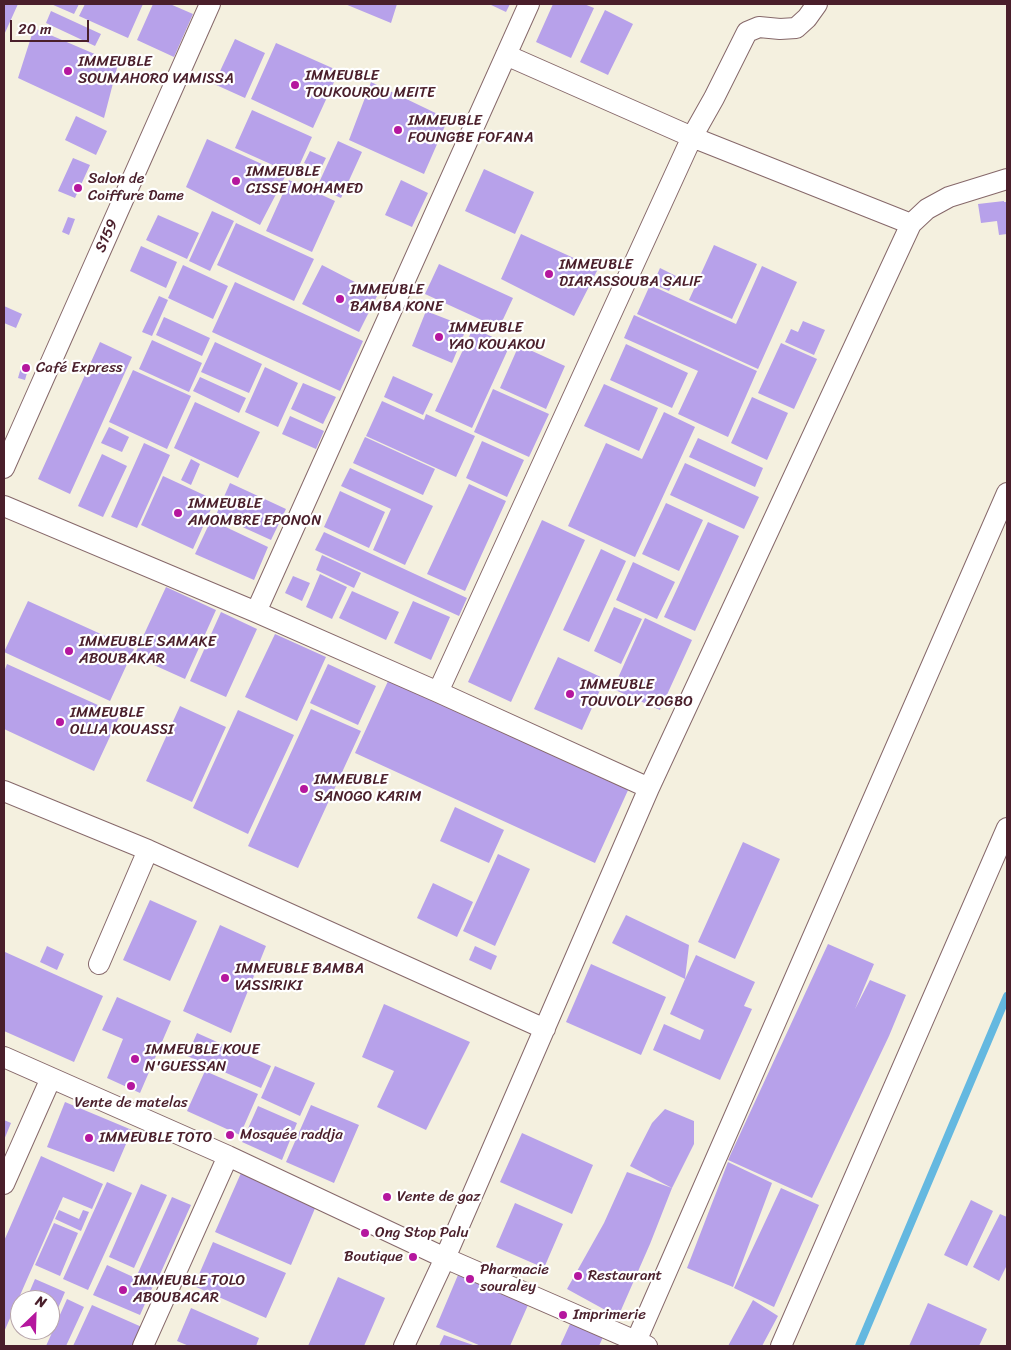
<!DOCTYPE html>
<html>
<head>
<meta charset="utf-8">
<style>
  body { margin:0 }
  #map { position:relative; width:1011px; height:1350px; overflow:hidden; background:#f4f0df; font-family:Sriracha,sans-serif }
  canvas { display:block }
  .frame { position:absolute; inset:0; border:5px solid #4a1f2b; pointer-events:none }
  .north { position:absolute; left:10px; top:1290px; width:50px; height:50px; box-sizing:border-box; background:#fff; border:1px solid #b7a5aa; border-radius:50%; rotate:24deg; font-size:14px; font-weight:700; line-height:20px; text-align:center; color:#4a1f2b }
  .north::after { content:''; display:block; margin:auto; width:18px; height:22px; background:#b5179e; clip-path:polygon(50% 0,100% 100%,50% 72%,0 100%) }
  .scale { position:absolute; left:10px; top:20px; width:79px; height:22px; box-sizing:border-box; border:2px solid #4a1f2b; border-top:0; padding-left:6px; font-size:15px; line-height:18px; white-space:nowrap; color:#4a1f2b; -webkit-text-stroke:4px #fff; paint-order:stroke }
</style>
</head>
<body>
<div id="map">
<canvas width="1011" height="1350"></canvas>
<div class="frame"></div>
<div class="north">N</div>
<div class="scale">20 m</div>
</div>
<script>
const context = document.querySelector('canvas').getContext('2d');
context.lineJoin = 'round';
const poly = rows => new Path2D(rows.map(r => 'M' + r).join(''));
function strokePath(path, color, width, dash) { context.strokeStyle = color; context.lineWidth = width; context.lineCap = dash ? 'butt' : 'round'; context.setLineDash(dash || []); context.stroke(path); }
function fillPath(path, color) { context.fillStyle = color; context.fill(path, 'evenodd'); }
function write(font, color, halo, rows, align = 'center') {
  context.font = font + ' Sriracha,sans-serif'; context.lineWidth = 4.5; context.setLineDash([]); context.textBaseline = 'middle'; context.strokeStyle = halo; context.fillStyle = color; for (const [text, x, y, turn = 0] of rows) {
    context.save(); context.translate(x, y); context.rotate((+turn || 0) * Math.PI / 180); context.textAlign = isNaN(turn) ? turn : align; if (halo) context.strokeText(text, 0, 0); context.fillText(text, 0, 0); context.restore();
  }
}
const stream = poly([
  [859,1346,1007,996]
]);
const building = poly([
  [4,4,18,4,4,35],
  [51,4,79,4,74,14],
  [85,4,143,4,128,38,79,16],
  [153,4,170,4,193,14,174,57,137,40],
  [345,4,397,4,391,23],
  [489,4,510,4,506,12],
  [553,4,584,4,594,8,571,58,536,42],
  [605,10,633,24,608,75,580,62],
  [51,11,101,34,95,46,46,23],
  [34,28,118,64,104,118,18,78],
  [235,39,265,53,245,98,214,84],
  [276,43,339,71,313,128,251,99],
  [371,82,448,119,424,174,349,140],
  [252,110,312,137,295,175,235,148],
  [76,116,107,131,96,155,65,140],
  [207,139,286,175,260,225,186,187],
  [338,141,362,152,341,198,317,187],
  [310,151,326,158,320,170,304,163],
  [73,158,90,165,75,198,58,191],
  [484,169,534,192,515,234,465,211],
  [289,180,335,201,312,252,266,231],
  [401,180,428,193,412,227,385,215],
  [1004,201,1004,202,1007,202,1007,234,999,235,997,221,981,223,978,204],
  [212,211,234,221,210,271,189,261],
  [158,215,199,233,187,259,146,240],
  [68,217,75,219,69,235,62,232],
  [236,223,314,259,294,301,217,265],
  [521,234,598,269,574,316,501,279],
  [714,245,757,264,732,319,689,300],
  [141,246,177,262,166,288,130,271],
  [439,264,513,298,499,328,425,294],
  [183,265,228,286,213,319,168,298],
  [322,265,378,294,359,332,302,304],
  [762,266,797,282,758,369,637,314,650,285,736,324],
  [660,268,676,276,669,291,653,284],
  [235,282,363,341,340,391,212,332],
  [159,296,168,300,152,336,142,332],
  [4,306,22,314,16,328,4,323],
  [426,311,467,327,452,363,412,346],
  [634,315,757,371,728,437,678,414,698,371,624,338],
  [164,317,210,338,202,356,156,335],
  [803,321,825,330,814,355,785,342,791,329,798,332],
  [473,328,510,345,472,428,435,411],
  [152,340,202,363,189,392,139,369],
  [100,342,132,357,70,494,38,479],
  [215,342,262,364,249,393,201,372],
  [781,343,817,359,794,409,758,393],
  [626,344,688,373,672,408,610,380],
  [519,345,565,366,546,409,500,388],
  [22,364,29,366,25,380,18,378],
  [265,367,298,383,278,427,245,412],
  [133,370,191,396,167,449,109,422],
  [393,376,433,394,423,415,384,397],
  [200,377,246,398,239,413,193,391],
  [303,383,336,397,323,424,291,409],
  [604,384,658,408,639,451,584,426],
  [493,389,549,414,529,457,474,432],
  [752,397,788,413,767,460,731,443],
  [382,401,424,420,426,414,475,436,456,477,366,436],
  [195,402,260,432,238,478,174,448],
  [664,412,695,427,635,557,568,526,606,443,642,459],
  [290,416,324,431,316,449,282,434],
  [109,427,129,437,122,452,101,443],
  [365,437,435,469,423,495,353,463],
  [698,438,763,468,755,487,689,457],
  [482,441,524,460,507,497,466,478],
  [144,443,170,455,137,528,111,517],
  [102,454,127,466,103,517,78,506],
  [191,459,200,464,191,485,181,480],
  [685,463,759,497,744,529,670,495],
  [350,468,433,506,405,565,373,550,391,509,341,486],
  [163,476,215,500,193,549,141,525],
  [230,483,286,509,271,540,216,515],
  [469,484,506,501,465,591,427,574],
  [340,491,385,512,369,548,324,527],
  [666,503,703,520,679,571,642,554],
  [211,520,268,547,254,580,195,554],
  [542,520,585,540,511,702,468,682],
  [708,522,739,536,695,631,664,617],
  [324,532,467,598,459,616,315,550],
  [601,549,626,561,589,642,563,630],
  [322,555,361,573,354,588,316,570],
  [633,562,675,582,657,619,616,600],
  [320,574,347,587,332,619,306,607],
  [293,576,310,583,302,601,285,593],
  [166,587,216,610,185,679,134,656],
  [352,591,399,612,386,640,339,618],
  [28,601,134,649,110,701,4,652],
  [413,601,450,617,431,660,394,643],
  [614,607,642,619,621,664,594,651],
  [221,612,257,629,226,697,190,681],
  [645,618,692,640,660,710,613,689],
  [275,634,326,657,297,721,245,697],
  [558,657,605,679,582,730,534,709],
  [7,664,120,715,94,771,4,729,4,672],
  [328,664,376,686,358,725,310,703],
  [389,679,629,788,595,863,355,753],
  [180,706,226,727,192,802,146,781],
  [311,709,361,731,298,868,248,846],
  [238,710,294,735,248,834,193,808],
  [455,807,504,830,489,863,440,841],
  [743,842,780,859,735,959,698,942],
  [498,854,530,869,495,946,463,931],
  [433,883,473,902,457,937,417,918],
  [150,900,197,921,170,981,123,960],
  [626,915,689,945,685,979,696,955,755,982,744,1006,752,1009,720,1080,653,1050,664,1024,700,1040,704,1030,670,1014,685,979,612,943],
  [220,925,266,946,231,1033,183,1011],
  [828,944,874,964,855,1009,870,980,906,995,889,1036,812,1198,728,1160],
  [47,946,64,954,57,970,40,962],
  [475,946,497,956,491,970,469,960],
  [5,952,103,996,74,1062,4,1031],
  [591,964,666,997,641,1055,566,1022],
  [117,997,171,1021,140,1093,107,1078,123,1039,102,1030],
  [384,1004,470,1042,426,1130,377,1107,394,1071,362,1057],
  [197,1033,271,1066,261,1088,187,1056],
  [275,1066,315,1083,300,1116,261,1098],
  [205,1071,258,1094,240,1135,187,1111],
  [65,1102,132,1130,114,1172,47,1147],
  [311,1105,359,1125,334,1183,286,1162],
  [258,1106,297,1123,282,1160,242,1142],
  [665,1109,694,1121,694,1144,672,1188,650,1244,618,1317,567,1289,604,1223,627,1172,672,1188,630,1166,652,1123],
  [4,1120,11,1123,4,1140],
  [522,1133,593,1165,572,1214,500,1182],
  [41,1156,103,1184,92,1209,63,1197,4,1332,4,1241],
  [728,1162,772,1183,733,1287,687,1268],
  [241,1173,316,1206,291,1265,215,1232],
  [107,1182,132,1193,88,1290,63,1279],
  [141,1184,167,1195,134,1268,109,1257],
  [781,1188,819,1205,774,1307,734,1288],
  [172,1197,191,1205,157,1281,138,1273],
  [971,1200,993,1211,967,1266,944,1255],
  [515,1203,563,1224,544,1268,496,1247],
  [59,1210,79,1219,83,1210,89,1212,81,1231,55,1219],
  [1000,1214,1007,1217,1007,1265,999,1281,973,1267],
  [54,1223,78,1233,60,1276,35,1265],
  [213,1242,286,1273,266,1318,194,1286],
  [107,1265,153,1286,140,1315,93,1295],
  [458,1275,528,1305,510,1346,481,1346,436,1327],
  [338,1277,385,1298,364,1346,308,1346],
  [35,1279,65,1292,50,1327,50,1300,26,1300],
  [67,1299,84,1307,66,1346,46,1346],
  [753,1300,778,1316,762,1346,728,1346],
  [928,1303,987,1329,979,1346,909,1346],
  [92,1305,144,1328,136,1346,73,1346],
  [191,1308,259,1338,256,1346,189,1346,177,1341],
  [570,1324,603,1337,599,1346,560,1346],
  [33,1330,49,1330,46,1336],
  [444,1335,476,1346,439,1346]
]);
const street = poly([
  [506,55,692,137,911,224],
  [4,468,210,4],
  [4,506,256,612,438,692,649,788],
  [256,612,529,4],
  [438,692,692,137,714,98,747,32,759,27,780,29,796,28,807,18,817,4],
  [4,791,148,850,545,1029],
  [99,964,148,850],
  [4,1057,228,1156,445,1258,647,1346],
  [4,1184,51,1078],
  [143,1346,228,1156],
  [404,1346,445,1258,649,788,911,224,927,209,949,197,1007,179],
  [634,1346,1007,493],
  [781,1346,1007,828]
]);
const markers = [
  [68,71,5,"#b5179e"],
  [295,85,5,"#b5179e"],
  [398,130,5,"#b5179e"],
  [236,181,5,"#b5179e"],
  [78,188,5,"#b5179e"],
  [549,274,5,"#b5179e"],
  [340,299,5,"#b5179e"],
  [439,337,5,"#b5179e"],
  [26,368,5,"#b5179e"],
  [178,513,5,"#b5179e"],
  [69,651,5,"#b5179e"],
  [570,694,5,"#b5179e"],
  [60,722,5,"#b5179e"],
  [304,789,5,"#b5179e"],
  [225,978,5,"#b5179e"],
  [135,1059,5,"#b5179e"],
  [131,1086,5,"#b5179e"],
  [230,1135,5,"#b5179e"],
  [89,1138,5,"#b5179e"],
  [387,1197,5,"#b5179e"],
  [365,1233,5,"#b5179e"],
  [413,1257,5,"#b5179e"],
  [578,1276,5,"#b5179e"],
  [470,1279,5,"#b5179e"],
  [123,1290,5,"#b5179e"],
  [563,1315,5,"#b5179e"]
];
const poiNames = [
  ["IMMEUBLE",78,62],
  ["SOUMAHORO VAMISSA",78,79],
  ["IMMEUBLE",305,76],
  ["TOUKOUROU MEITE",305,93],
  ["IMMEUBLE",408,121],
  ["FOUNGBE FOFANA",408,138],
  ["IMMEUBLE",246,172],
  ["CISSE MOHAMED",246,189],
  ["Salon de",88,179],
  ["Coiffure Dame",88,196],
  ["IMMEUBLE",559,265],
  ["DIARASSOUBA SALIF",559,282],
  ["IMMEUBLE",350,290],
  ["BAMBA KONE",350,307],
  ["IMMEUBLE",449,328],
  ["YAO KOUAKOU",449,345],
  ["Café Express",36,368],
  ["IMMEUBLE",188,504],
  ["AMOMBRE EPONON",188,521],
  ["IMMEUBLE SAMAKE",79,642],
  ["ABOUBAKAR",79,659],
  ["IMMEUBLE",580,685],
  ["TOUVOLY ZOGBO",580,702],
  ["IMMEUBLE",70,713],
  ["OLLIA KOUASSI",70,730],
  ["IMMEUBLE",314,780],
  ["SANOGO KARIM",314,797],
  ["IMMEUBLE BAMBA",235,969],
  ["VASSIRIKI",235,986],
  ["IMMEUBLE KOUE",145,1050],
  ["N'GUESSAN",145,1067],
  ["Vente de matelas",131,1103,"center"],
  ["Mosquée raddja",240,1135],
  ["IMMEUBLE TOTO",99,1138],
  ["Vente de gaz",397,1197],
  ["Ong Stop Palu",375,1233],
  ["Boutique",403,1257,"right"],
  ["Pharmacie",480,1270],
  ["souraley",480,1287],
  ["Restaurant",588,1276],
  ["IMMEUBLE TOLO",133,1281],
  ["ABOUBACAR",133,1298],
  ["Imprimerie",573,1315]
];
const streetNames = [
  ["S159",107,236,-66]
];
strokePath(stream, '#64b8e0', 8);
fillPath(building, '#b7a1ea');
strokePath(street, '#86686a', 22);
strokePath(street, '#fff', 20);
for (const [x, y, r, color] of markers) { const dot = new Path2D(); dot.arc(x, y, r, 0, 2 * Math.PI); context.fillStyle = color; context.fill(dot); strokePath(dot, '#fff', 2); }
write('15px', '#4a1f2b', '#fff', poiNames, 'left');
write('15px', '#4a1f2b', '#fff', streetNames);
</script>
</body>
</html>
